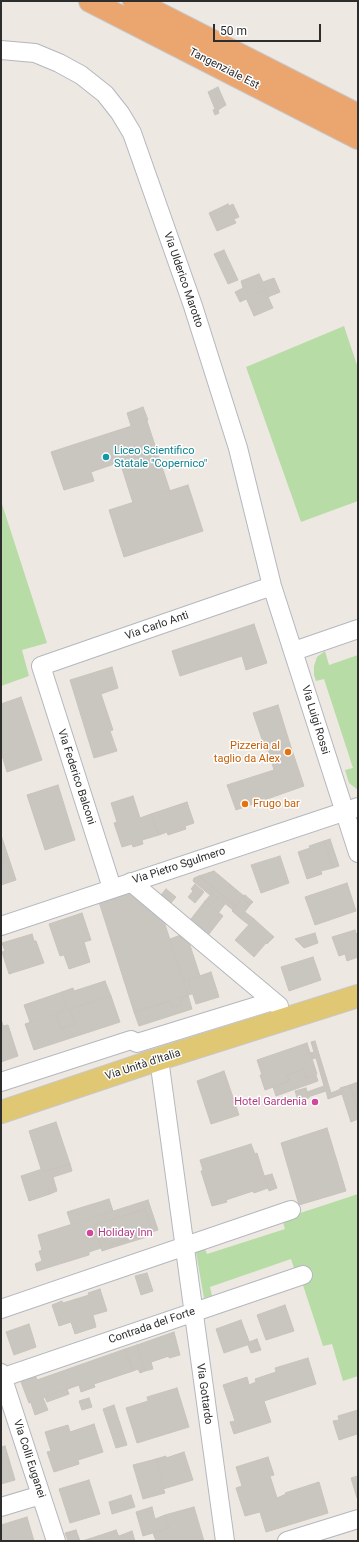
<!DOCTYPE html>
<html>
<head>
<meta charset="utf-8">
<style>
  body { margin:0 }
  #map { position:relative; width:359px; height:1542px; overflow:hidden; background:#ede8e2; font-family:Roboto,sans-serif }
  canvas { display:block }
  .frame { position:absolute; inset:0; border:2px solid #2d2d2d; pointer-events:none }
  .scale { position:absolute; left:213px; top:24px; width:108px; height:18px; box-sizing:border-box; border:2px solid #2d2d2d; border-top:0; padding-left:5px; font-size:12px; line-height:14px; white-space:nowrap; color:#2d2d2d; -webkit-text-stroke:3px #fff; paint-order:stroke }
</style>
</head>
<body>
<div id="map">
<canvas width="359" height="1542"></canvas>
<div class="frame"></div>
<div class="scale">50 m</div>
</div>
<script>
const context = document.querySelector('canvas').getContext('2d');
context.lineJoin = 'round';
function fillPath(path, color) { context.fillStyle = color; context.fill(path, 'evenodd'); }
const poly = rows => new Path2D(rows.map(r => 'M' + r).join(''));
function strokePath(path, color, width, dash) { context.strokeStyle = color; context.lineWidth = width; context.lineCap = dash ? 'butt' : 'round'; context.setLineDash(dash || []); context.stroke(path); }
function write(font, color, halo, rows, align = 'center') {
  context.font = font + ' Roboto,sans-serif'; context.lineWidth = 3; context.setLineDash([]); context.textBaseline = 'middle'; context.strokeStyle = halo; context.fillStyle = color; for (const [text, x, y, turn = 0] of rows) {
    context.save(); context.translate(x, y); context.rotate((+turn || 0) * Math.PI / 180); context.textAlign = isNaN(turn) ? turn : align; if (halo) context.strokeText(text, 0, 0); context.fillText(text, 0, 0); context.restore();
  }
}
const green = poly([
  [344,326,358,368,358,501,301,522,246,367],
  [1,501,47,643,22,650,29,676,1,686],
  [325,651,329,665,358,655,358,790,349,783,345,770,353,768,324,679,316,681,314,675,314,666,317,657],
  [358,1194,358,1376,343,1381,332,1344,323,1346,297,1267,294,1268,291,1259,210,1287,212,1296,204,1298,195,1247,203,1244,207,1254,285,1229,282,1219]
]);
const building = poly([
  [218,87,226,105,218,110,219,113,215,115,213,110,215,109,208,92,218,87],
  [228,204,229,206,233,204,239,217,234,219,236,223,217,231,209,213,228,204],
  [224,250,238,280,228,284,214,254,224,250],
  [259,274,263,282,274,278,280,292,268,297,265,290,240,302,235,292,243,288,241,281,259,274],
  [265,290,273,308,254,316,246,298,265,290],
  [143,407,148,420,131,426,127,413,143,407],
  [147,421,170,491,133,503,120,462,91,472,94,481,64,490,51,452,147,421],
  [188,485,203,531,124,557,109,510,188,485],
  [254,624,267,663,246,670,242,656,180,676,172,651,254,624],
  [112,667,118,688,101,694,113,730,110,731,117,751,94,758,70,680,112,667],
  [21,697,42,760,7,772,1,752,1,704,21,697],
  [278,705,290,744,266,751,253,713,278,705],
  [290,744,304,786,236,810,227,785,274,770,268,750,290,744],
  [58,785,75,840,45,850,27,795,58,785],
  [133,796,140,818,151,814,159,835,142,840,143,844,133,847,132,844,122,847,114,823,117,822,111,803,133,796],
  [187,802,194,823,185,826,186,829,168,835,167,832,159,835,151,814,187,802],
  [1,835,16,880,1,885,1,835],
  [330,839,339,866,333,868,324,841,330,839],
  [324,841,333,868,321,871,322,874,307,879,298,852,310,848,309,846,324,841],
  [280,856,289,883,261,893,251,865,280,856],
  [214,871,244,896,236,906,199,876,214,871],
  [199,876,236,906,233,910,212,893,210,895,193,881,194,878,199,876],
  [347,883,356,911,315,925,305,897,347,883],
  [195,884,204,892,200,897,191,889,195,884],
  [166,889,176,897,171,903,161,895,166,889],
  [135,890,160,909,188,995,180,998,182,1004,172,1008,170,1001,134,1012,99,902,135,890],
  [193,891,200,897,195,903,188,897,193,891],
  [212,893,225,904,219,912,205,901,212,893],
  [245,895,253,902,250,905,242,898,245,895],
  [242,898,250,905,240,918,232,911,242,898],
  [205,901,223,916,209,934,191,919,205,901],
  [245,912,254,919,249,925,240,918,245,912],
  [82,913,91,940,84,942,90,962,69,969,64,955,60,956,49,924,82,913],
  [254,919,274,937,267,944,266,943,254,957,235,940,254,919],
  [355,930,358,938,358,957,347,961,345,954,339,956,332,937,355,930],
  [186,933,200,976,183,981,170,939,186,933],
  [315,933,318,943,304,948,295,939,315,933],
  [32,934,34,941,36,941,44,963,9,974,2,952,5,951,2,943,32,934],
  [313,957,321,980,289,991,281,967,313,957],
  [211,972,219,997,196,1004,188,980,211,972],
  [188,980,192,994,188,995,183,981,188,980],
  [105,981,111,996,67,1010,62,992,73,988,74,991,105,981],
  [62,992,67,1010,30,1022,24,1005,62,992],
  [188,995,192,1009,139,1026,134,1012,170,1001,172,1008,182,1004,180,998,188,995],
  [111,996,120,1022,34,1050,25,1024,56,1014,61,1029,75,1024,70,1009,111,996],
  [70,1009,75,1024,61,1029,56,1014,70,1009],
  [1,1019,3,1026,8,1025,18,1056,1,1062,1,1019],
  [315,1041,331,1093,341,1089,342,1094,328,1099,326,1091,308,1097,307,1092,324,1086,316,1058,312,1059,310,1053,314,1052,311,1042,315,1041],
  [307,1043,317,1074,306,1078,303,1069,287,1075,290,1081,265,1090,260,1075,262,1075,257,1060,307,1043],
  [303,1069,306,1078,316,1075,318,1081,276,1096,273,1087,290,1081,287,1075,303,1069],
  [224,1071,239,1115,211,1124,197,1081,224,1071],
  [358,1082,358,1111,350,1085,358,1082],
  [350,1085,358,1111,358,1119,351,1122,340,1088,350,1085],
  [306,1088,309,1098,298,1101,295,1091,306,1088],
  [56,1122,70,1164,42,1172,29,1131,56,1122],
  [327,1128,346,1191,299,1205,281,1143,327,1128],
  [251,1144,255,1154,257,1153,268,1188,254,1193,253,1191,226,1200,227,1202,212,1206,201,1171,203,1170,200,1160,251,1144],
  [70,1164,72,1171,53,1177,57,1191,50,1194,42,1172,70,1164],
  [42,1169,50,1194,29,1201,21,1176,42,1169],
  [272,1174,277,1188,269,1191,264,1176,272,1174],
  [109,1199,113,1211,71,1224,67,1212,109,1199],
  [148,1200,158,1230,110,1246,110,1244,152,1230,145,1209,94,1225,101,1248,89,1252,89,1255,37,1271,35,1264,42,1261,39,1251,42,1250,38,1235,148,1200],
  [145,1209,152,1230,110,1244,111,1248,102,1251,94,1225,145,1209],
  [152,1232,153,1235,111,1248,110,1246,152,1232],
  [147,1273,153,1291,141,1295,135,1276,147,1273],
  [100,1289,107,1311,93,1315,96,1327,75,1334,71,1322,59,1326,52,1305,62,1301,63,1303,89,1295,88,1293,100,1289],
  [285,1305,294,1331,266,1340,257,1315,285,1305],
  [241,1320,250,1344,224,1353,216,1329,241,1320],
  [29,1324,36,1347,14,1355,6,1332,29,1324],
  [174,1332,180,1355,169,1358,169,1356,151,1362,153,1369,145,1371,137,1345,174,1332],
  [257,1339,261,1350,251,1353,248,1345,250,1344,249,1342,257,1339],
  [137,1345,145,1371,140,1373,138,1369,133,1371,125,1349,137,1345],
  [125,1349,133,1371,94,1384,95,1387,81,1392,79,1385,29,1403,21,1382,36,1377,37,1380,125,1349],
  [308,1358,316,1384,264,1401,271,1422,234,1434,230,1422,235,1421,223,1385,247,1377,249,1385,256,1382,255,1379,276,1372,275,1368,308,1358],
  [177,1388,189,1427,137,1443,126,1408,148,1401,147,1397,177,1388],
  [67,1389,69,1394,47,1402,45,1397,67,1389],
  [43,1398,48,1410,35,1415,31,1403,43,1398],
  [89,1398,92,1407,82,1410,79,1401,89,1398],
  [114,1405,127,1445,116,1448,103,1409,114,1405],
  [358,1410,358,1438,357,1434,339,1440,333,1421,339,1420,338,1416,358,1410],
  [94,1424,103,1452,78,1460,79,1464,54,1472,47,1452,51,1451,45,1432,68,1425,70,1432,94,1424],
  [5,1446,15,1480,1,1484,1,1447,5,1446],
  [184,1452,193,1480,163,1489,159,1477,162,1477,156,1459,166,1456,166,1458,184,1452],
  [268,1457,274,1475,270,1476,277,1498,286,1494,285,1493,319,1482,328,1513,266,1532,260,1512,245,1516,236,1488,242,1486,236,1467,268,1457],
  [156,1459,162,1477,159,1477,165,1493,143,1499,133,1465,156,1459],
  [358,1476,358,1498,357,1498,351,1478,358,1476],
  [89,1480,100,1514,70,1523,59,1489,89,1480],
  [131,1495,135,1507,112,1514,109,1502,131,1495],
  [152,1507,155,1519,165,1515,169,1528,143,1536,136,1512,152,1507],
  [194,1507,204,1541,156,1541,153,1533,169,1528,165,1515,194,1507],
  [27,1517,34,1541,1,1541,1,1525,27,1517],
  [76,1530,80,1541,68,1541,65,1533,76,1530],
  [116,1530,120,1539,115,1541,99,1541,98,1536,116,1530],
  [132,1531,135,1541,115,1541,120,1539,119,1536,132,1531],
  [98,1536,99,1541,82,1541,98,1536]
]);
const minor = poly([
  [1,50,35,53,59,63,81,75,105,94,120,113,132,133,193,306,238,448,272,586,358,853],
  [294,651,358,629],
  [131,882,279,1006],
  [112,888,41,666,272,586],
  [1,926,358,807],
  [159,1059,225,1541],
  [1,1082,131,1040,137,1043,273,1001],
  [1,1309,291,1210],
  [1,1373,56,1541],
  [1,1378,303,1275],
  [1,1507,41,1495],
  [287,1541,358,1519]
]);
const major = poly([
  [1,1112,159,1059,358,996]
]);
const highway = poly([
  [90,1,358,138],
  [134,1,358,115]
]);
const markers = [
  [106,457,4,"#0f9aa8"],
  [288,752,4,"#e8710a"],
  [245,804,4,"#e8710a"],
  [315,1102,4,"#d1479c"],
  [90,1233,4,"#d1479c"]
];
const streetNames = [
  ["Tangenziale Est",224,69,27],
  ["Via Ulderico Marotto",183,280,71],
  ["Via Carlo Anti",157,626,-19],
  ["Via Luigi Rossi",315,720,73],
  ["Via Federico Balconi",76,777,72],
  ["Via Pietro Sgulmero",179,866,-18],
  ["Via Unità d'Italia",143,1065,-18],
  ["Contrada del Forte",152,1326,-19],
  ["Via Gottardo",204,1394,82],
  ["Via Colli Euganei",29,1459,72]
];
const cultureNames = [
  ["Liceo Scientifico",114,451],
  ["Statale \"Copernico\"",114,464]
];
const foodNames = [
  ["Pizzeria al",280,746],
  ["taglio da Alex",280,759],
  ["Frugo bar",253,804,"left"]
];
const hotelNames = [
  ["Hotel Gardenia",307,1102],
  ["Holiday Inn",98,1233,"left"]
];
fillPath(green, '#b8dca6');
fillPath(building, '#c9c6c0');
strokePath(building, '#c8c4bb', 1);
strokePath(minor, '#b5b7bf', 20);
strokePath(major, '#c8c8c8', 24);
strokePath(highway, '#c8c8c8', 24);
strokePath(minor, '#fff', 18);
strokePath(major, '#e0c773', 22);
strokePath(highway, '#eba56f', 22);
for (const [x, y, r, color] of markers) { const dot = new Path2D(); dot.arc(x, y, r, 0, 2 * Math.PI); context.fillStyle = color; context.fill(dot); strokePath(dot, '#fff', 1.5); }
write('11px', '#2d2d2d', '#fff', streetNames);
write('11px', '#0d838f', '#fff', cultureNames, 'left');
write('11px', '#c56008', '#fff', foodNames, 'right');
write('11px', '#b23c85', '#fff', hotelNames, 'right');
</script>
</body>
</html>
